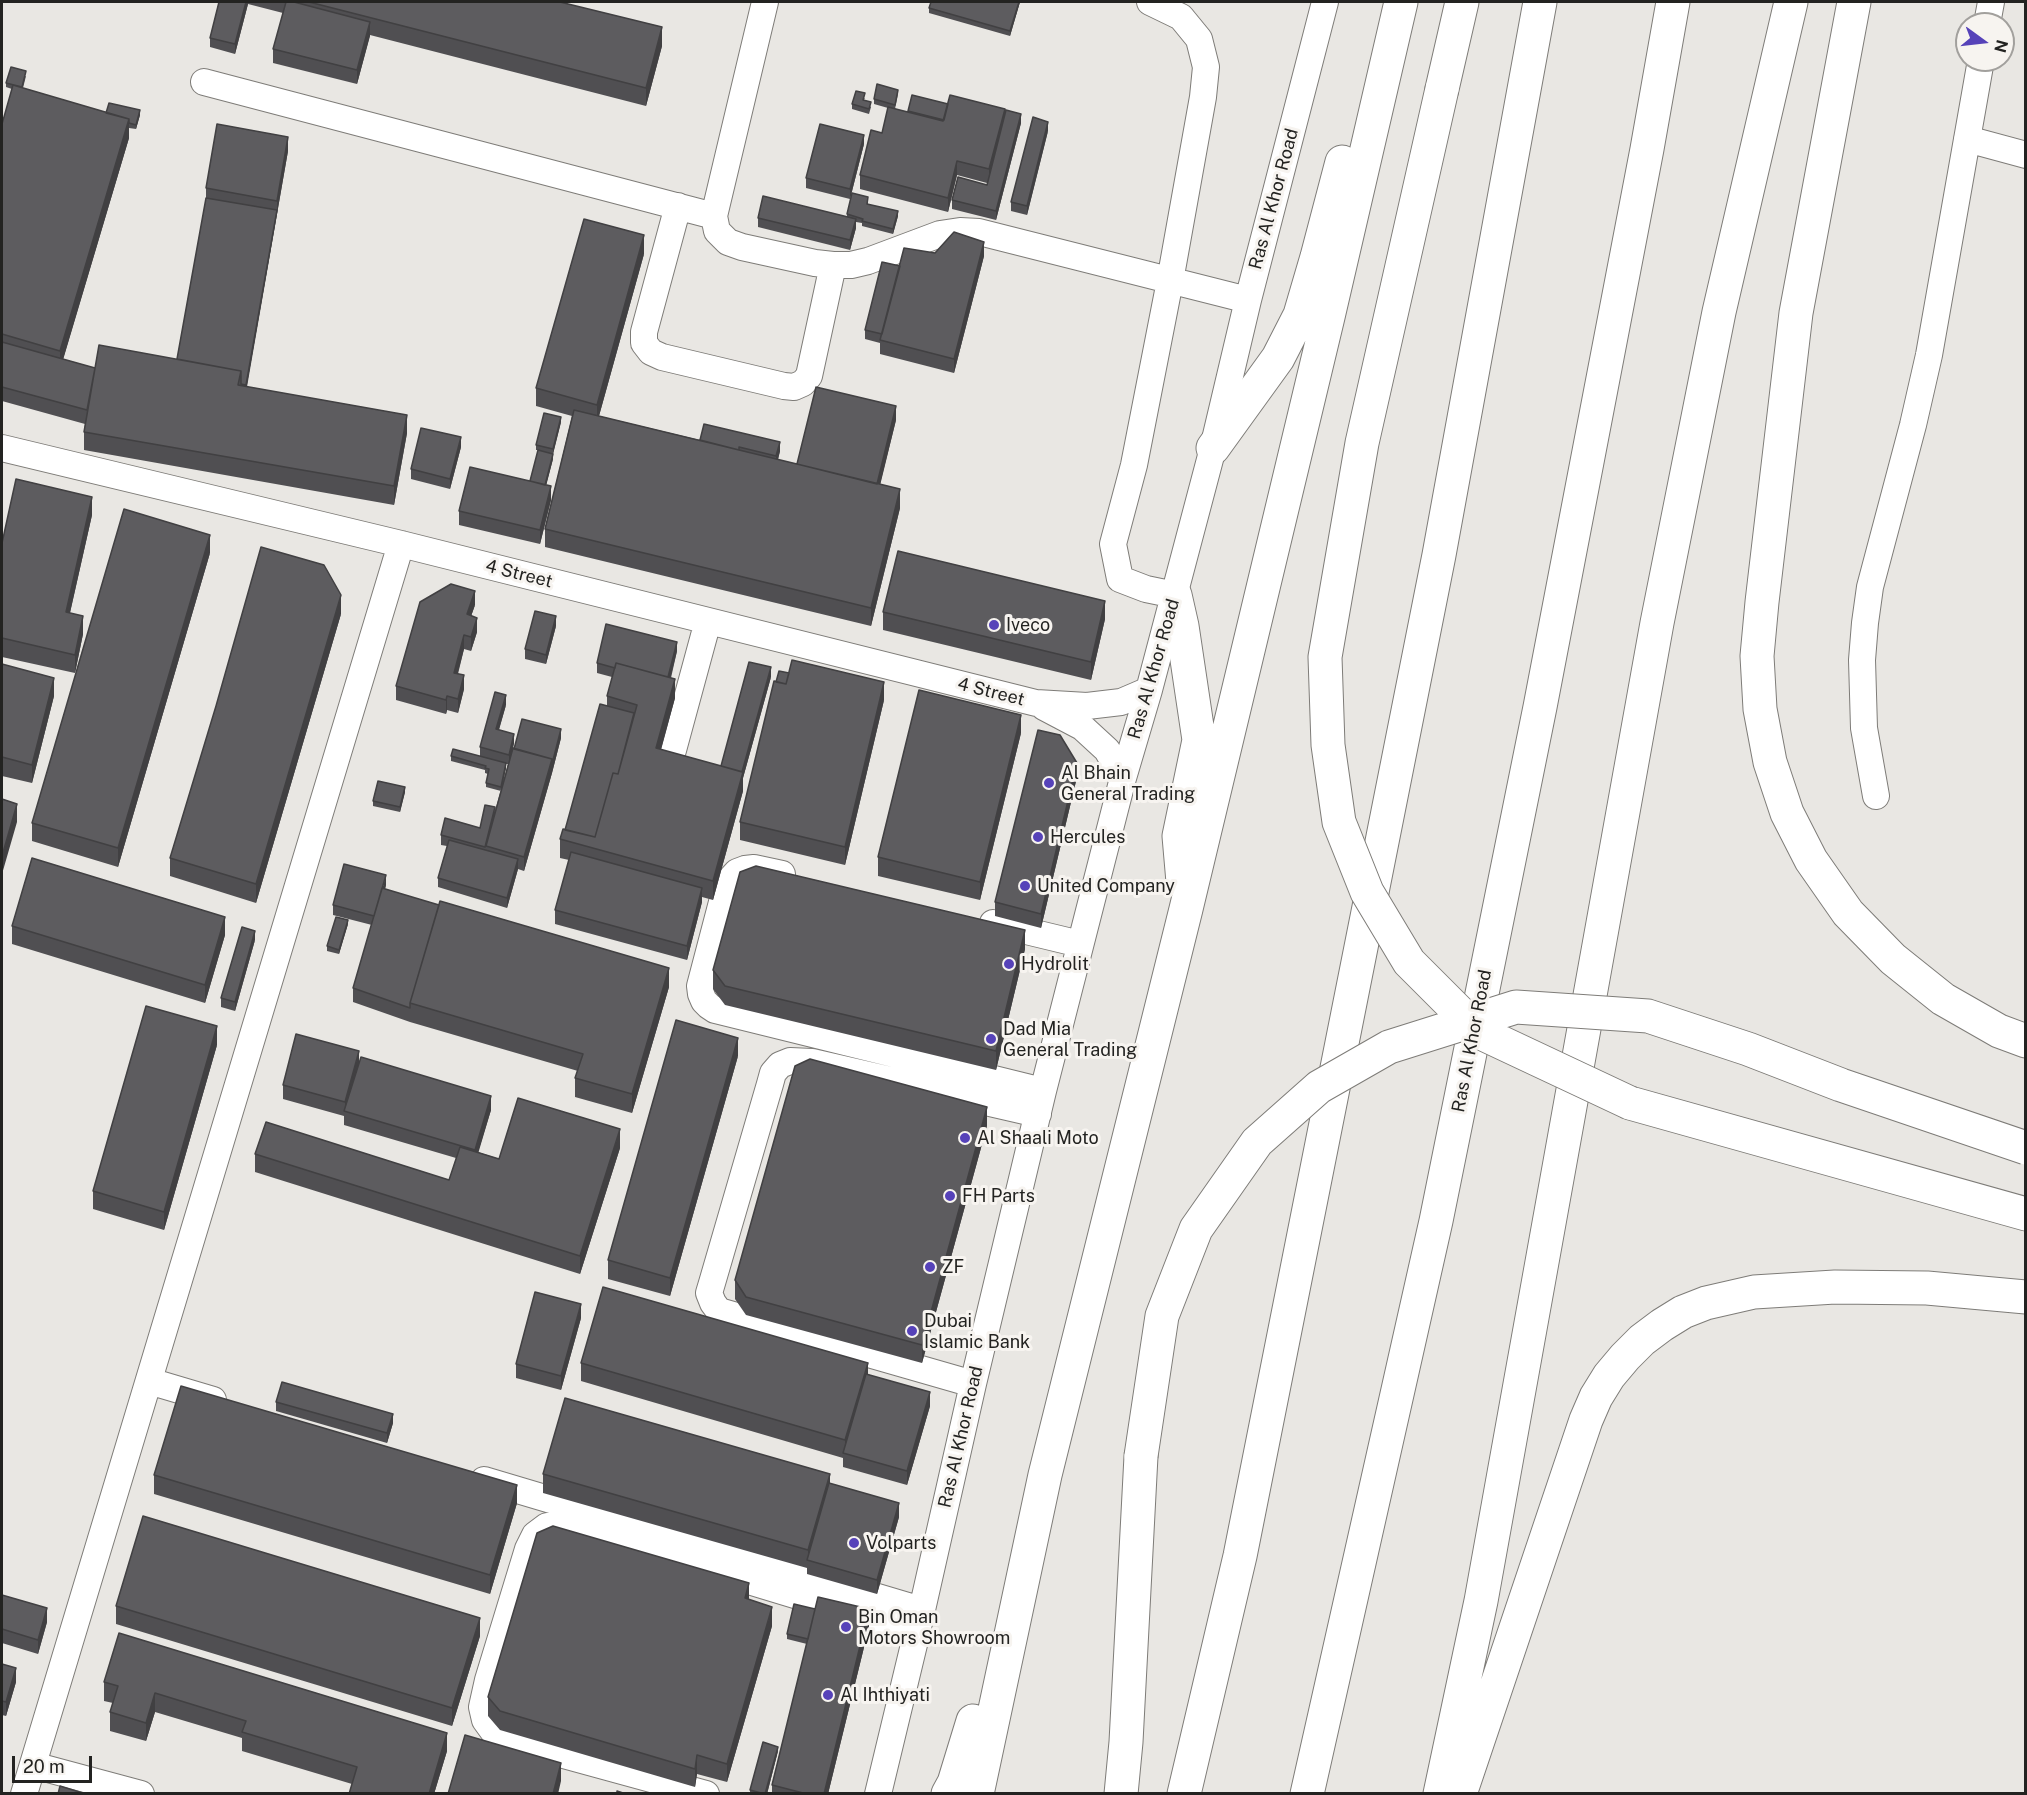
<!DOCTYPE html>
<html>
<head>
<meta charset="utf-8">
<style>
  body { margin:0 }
  #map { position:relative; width:2027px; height:1795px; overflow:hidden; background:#e9e7e3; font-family:"Public Sans",sans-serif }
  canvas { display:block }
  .frame { position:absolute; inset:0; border:3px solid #232321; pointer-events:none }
  .north { position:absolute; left:1955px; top:12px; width:60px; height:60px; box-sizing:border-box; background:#f7f4f0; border:2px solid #a2a09d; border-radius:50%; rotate:105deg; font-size:16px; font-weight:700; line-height:24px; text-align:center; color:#232321 }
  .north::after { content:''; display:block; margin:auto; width:21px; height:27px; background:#5642b9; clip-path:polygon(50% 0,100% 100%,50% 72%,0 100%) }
  .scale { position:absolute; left:12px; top:1756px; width:80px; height:27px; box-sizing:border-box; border:3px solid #232321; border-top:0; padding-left:8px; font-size:18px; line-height:21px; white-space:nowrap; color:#232321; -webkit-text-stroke:4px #f7f4f0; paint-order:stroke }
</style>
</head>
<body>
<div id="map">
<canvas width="2027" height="1795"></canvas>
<div class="frame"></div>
<div class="north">N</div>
<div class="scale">20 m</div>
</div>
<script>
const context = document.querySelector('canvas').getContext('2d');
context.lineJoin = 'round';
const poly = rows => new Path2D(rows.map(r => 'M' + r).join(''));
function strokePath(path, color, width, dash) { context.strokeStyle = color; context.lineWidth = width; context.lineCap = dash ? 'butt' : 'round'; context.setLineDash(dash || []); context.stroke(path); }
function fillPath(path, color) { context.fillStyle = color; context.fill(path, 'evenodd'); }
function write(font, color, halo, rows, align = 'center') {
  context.font = font + ' "Public Sans",sans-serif'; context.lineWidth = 6; context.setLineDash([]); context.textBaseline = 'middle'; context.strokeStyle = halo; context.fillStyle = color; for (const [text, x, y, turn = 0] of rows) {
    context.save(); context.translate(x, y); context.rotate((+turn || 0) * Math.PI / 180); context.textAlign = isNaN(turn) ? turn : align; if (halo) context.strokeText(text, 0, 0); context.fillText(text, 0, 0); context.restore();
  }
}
const minor = poly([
  [765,2,714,216,717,231,728,242,742,247,815,263,833,265,851,265,868,261,940,234,960,231,979,232,1248,300],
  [1150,2,1181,17,1199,39,1206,67,1203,97,1170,281,1134,465,1113,544,1120,579,1146,589,1175,595],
  [1987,24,1991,2],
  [204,82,714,216],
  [1967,139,2026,155],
  [678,206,644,332,644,343,651,352,662,357,784,386,794,387,803,383,809,376,833,265],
  [2,448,401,544,1036,703,1087,706,1121,702,1149,690],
  [1044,707,1082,727,1107,750,1123,778],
  [673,750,708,621],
  [1876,796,1864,728,1862,660,1865,623,1870,587,1913,425,1929,355,1981,60],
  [782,874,754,868,745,869,737,872,727,883,700,986,701,994,704,1001,709,1006,715,1010,1043,1091],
  [993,923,1080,944],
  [149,1381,213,1400],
  [973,1384,719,1311,713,1303,709,1293,712,1283,770,1084,773,1073,780,1065,790,1061,812,1062,1038,1114],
  [484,1480,921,1610],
  [33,1765,141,1794],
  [24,1794,401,544],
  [706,1794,516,1742,493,1731,485,1720,482,1707,488,1680,528,1549,535,1535,547,1526,561,1524,917,1632],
  [878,1794,917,1632,973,1384,1043,1091,1123,778,1149,690,1213,448,1248,300,1325,2]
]);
const highway = poly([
  [1854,2,1796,313,1762,602,1757,656,1760,709,1770,762,1787,813,1811,860,1848,913,1893,959,1943,999,1999,1031,2026,1041],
  [1442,89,1462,2],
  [1213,448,1278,358,1300,315,1317,257,1342,162],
  [1175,595,1182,626,1199,740,1179,836,1183,882],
  [1630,1103,2026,1214],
  [948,1794,954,1783,973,1721],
  [977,1794,1045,1475,1186,909,1328,317,1401,2],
  [1121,1794,1126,1742,1141,1456],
  [1184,1794,1240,1556,1439,555,1540,2],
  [1307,1794,1436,1221,1540,707,1647,149,1673,2],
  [1440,1794,1481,1601,1657,623,1719,312,1791,2],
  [1460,1794,1586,1420,1596,1397,1609,1376,1625,1357,1642,1340,1662,1325,1683,1312,1706,1303,1754,1292,1835,1287,1927,1288,2026,1297]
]);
const highwayBridge = poly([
  [1442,89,1362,443,1325,657,1328,745,1339,822,1367,892,1409,962,1479,1032,1630,1103],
  [1141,1456,1162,1316,1196,1229,1257,1142,1319,1087,1389,1047,1516,1007,1648,1016,1748,1049,1841,1085,2026,1148]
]);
const wall = poly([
  [219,2,560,2,662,46,646,106,370,35,357,84,273,63,273,49,283,13,248,4,235,54,210,47,210,38],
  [931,2,1020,2,1010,36,929,13,929,8],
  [26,76,23,88,106,113,140,115,136,129,129,128,129,138,63,359,95,368,177,359,206,198,206,188,288,151,247,387,407,433,394,505,84,450,84,432,85,424,2,401,2,124,12,89,6,87,6,83],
  [898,94,895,109,908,112,908,111,948,104,1005,114,1021,123,996,220,952,209,952,200,987,185,987,183,957,175,948,212,860,189,860,175,882,133,888,108,874,104,874,99],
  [865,98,864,100,871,107,869,114,852,109,852,104],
  [1048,131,1027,215,1011,211,1011,202],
  [864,144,850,199,806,188,806,178],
  [868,202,868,204,898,216,893,234,862,226,862,223,856,222,856,228,850,250,758,227,758,218,847,217,847,214],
  [935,253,984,256,954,373,880,354,880,343,865,339,865,330,900,266],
  [644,254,599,416,700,440,780,451,778,460,797,464,896,420,880,484,900,508,871,626,545,547,545,529,572,416,536,406,536,388],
  [561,422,553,454,553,459,546,485,551,500,540,544,459,525,459,511,530,481,538,450,536,450,536,445],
  [461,447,450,489,411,479,411,469],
  [92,515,70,613,83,634,75,673,2,657,2,543],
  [210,553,118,867,32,841,32,823],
  [475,605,471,616,477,632,471,651,464,649,458,674,464,689,458,713,447,710,446,714,396,700,396,686],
  [883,612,1105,619,1091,680,883,630],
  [341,614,256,903,170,876,170,858],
  [556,626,546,664,525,659,525,649],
  [677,651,671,678,675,698,661,750,721,766,771,677,743,778,743,791,713,900,702,897,702,902,687,960,555,924,555,910,569,860,560,858,560,839,565,830,607,705,607,696,612,677,597,673,597,663],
  [2,664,54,696,32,783,2,776],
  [884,700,845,865,740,840,740,822],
  [506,705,499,730,514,743,513,748,561,738,552,773,524,871,518,869,507,908,438,887,438,878,447,846,441,845,441,835,480,828,495,811,508,764,506,764,506,768,501,791,486,787,486,783,488,774,485,773,485,770,451,761,451,756,480,756,480,747],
  [1021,733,980,900,878,876,878,857],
  [1077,777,1041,928,995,916,995,902],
  [405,792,400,812,373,806,373,801],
  [386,885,385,889,669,987,632,1113,575,1097,575,1078,578,1071,410,1022,353,1002,353,988,372,925,333,915,333,905],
  [348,924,339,954,327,951,327,946],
  [12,926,225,935,205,1003,12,944],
  [255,940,235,1011,221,1007,221,998],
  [1025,949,996,1070,725,1005,713,989,713,970],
  [217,1045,164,1230,93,1209,93,1191],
  [738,1056,670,1296,608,1279,608,1260],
  [359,1062,491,1110,478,1152,499,1159,620,1148,580,1274,255,1172,255,1154,449,1180,456,1158,344,1125,344,1116,283,1099,283,1085],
  [987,1126,922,1363,746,1315,735,1299,735,1280],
  [581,1318,561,1390,516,1378,516,1364],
  [581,1363,868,1374,930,1406,907,1485,843,1467,843,1458,581,1381],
  [276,1402,393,1423,387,1443,276,1411],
  [543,1474,830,1483,899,1517,877,1594,807,1574,807,1568,543,1493],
  [154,1475,517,1503,490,1594,154,1494],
  [2,1595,47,1622,38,1654,2,1643],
  [749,1599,772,1626,727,1782,697,1774,695,1787,500,1730,488,1716,488,1697],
  [116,1606,480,1636,452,1726,116,1624],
  [869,1627,828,1794,772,1794,772,1785,807,1644,787,1639,787,1634],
  [2,1664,16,1682,6,1716,2,1715],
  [104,1682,447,1751,434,1794,349,1794,352,1784,242,1751,242,1738,155,1712,146,1741,110,1731,110,1712,113,1703,104,1701],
  [778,1751,767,1794,750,1794,750,1790]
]);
const shadedWall = poly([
  [246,2,248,2,248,4,235,54,235,44],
  [1019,2,1020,2,1010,36,1010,31],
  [370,22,370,36,357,84,357,70],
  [662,27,662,46,646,106,646,88],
  [1005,109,1005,123,989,183,989,169],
  [140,110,140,115,136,129,136,125],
  [1021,114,1021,123,996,220,996,211],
  [129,119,129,138,60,370,60,351],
  [1048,122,1048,131,1027,215,1027,206],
  [864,135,864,144,850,199,850,189],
  [288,137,288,151,246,390,246,385,277,210,277,201],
  [957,161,957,175,948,212,948,198],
  [898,211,898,216,893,234,893,229],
  [856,219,856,228,850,250,850,240],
  [644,235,644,254,597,423,597,405],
  [984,242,984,256,954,373,954,359],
  [896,406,896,420,876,502,876,488],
  [407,415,407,433,394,505,394,486],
  [561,417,561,422,553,454,553,449],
  [461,437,461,447,450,489,450,479],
  [780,442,780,451,776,466,776,456],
  [553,454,553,459,544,494,544,489],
  [551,486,551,500,540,544,540,530],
  [900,489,900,508,871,626,871,608],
  [92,497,92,515,66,630,66,612],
  [210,535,210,553,118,867,118,848],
  [475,591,475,605,467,628,467,614],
  [341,595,341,614,256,903,256,884],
  [1105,601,1105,619,1091,680,1091,662],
  [83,616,83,634,75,673,75,655],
  [556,616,556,626,546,664,546,655],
  [477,618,477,632,471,651,471,637],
  [464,635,464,649,454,687,454,673],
  [677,642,677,651,667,691,667,681],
  [771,667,771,677,743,778,743,791,713,900,713,881],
  [464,675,464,689,458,713,458,699],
  [54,678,54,696,32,783,32,765],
  [675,679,675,698,656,767,656,748],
  [884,682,884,700,845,865,845,847],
  [506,695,506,705,496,739,496,729],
  [447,696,447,710,446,714,446,700],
  [1021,715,1021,733,980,900,980,882],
  [561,729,561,738,552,773,524,871,524,857],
  [514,734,514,743,509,764,509,755],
  [506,763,506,768,501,791,501,787],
  [1077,763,1077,777,1041,928,1041,914],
  [405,787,405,792,400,812,400,807],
  [17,804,17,822,2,874,2,856],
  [518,859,518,869,507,908,507,898],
  [386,875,386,885,375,926,375,917],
  [702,888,702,902,687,960,687,946],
  [225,917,225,935,205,1003,205,985],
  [348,920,348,924,339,954,339,950],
  [1025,930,1025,949,996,1070,996,1051],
  [255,931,255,940,235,1011,235,1002],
  [669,968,669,987,632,1113,632,1094],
  [217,1026,217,1045,164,1230,164,1212],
  [738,1038,738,1056,670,1296,670,1278],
  [359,1051,359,1065,345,1111,345,1102],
  [491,1096,491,1110,475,1164,475,1150],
  [987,1107,987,1126,922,1363,922,1345],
  [620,1129,620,1148,580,1274,580,1256],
  [581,1304,581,1318,561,1390,561,1376],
  [868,1363,868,1382,845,1453,845,1440],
  [930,1392,930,1406,907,1485,907,1471],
  [393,1414,393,1423,387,1443,387,1433],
  [830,1474,830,1492,808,1560,808,1550],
  [517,1485,517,1503,490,1594,490,1575],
  [899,1503,899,1517,877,1594,877,1580],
  [749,1583,749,1601,745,1598],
  [772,1607,772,1626,727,1782,727,1764],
  [47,1608,47,1622,38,1654,38,1640],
  [869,1609,869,1627,828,1794,824,1794],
  [480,1618,480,1636,452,1726,452,1708],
  [16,1668,16,1682,6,1716,6,1702],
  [155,1693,155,1712,146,1741,146,1723],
  [447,1733,447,1751,434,1794,429,1794],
  [778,1747,778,1751,767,1794,765,1794],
  [697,1755,697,1774,695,1787,695,1769],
  [561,1763,561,1781,558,1794,553,1794]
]);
const building = poly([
  [219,2,246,2,235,44,210,38,219,2],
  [286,2,294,2,370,22,357,70,273,49,286,2],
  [309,2,560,2,662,27,646,88,309,2],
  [931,2,1019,2,1010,31,929,8,931,2],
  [11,67,26,71,22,87,6,83,11,67],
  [877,84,898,90,895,105,874,99,877,84],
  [13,85,129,119,60,351,2,334,2,124,13,85],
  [856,91,865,93,863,100,871,102,869,109,852,104,856,91],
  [912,95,948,104,944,120,908,111,912,95],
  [950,95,1005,109,989,169,957,161,948,198,860,175,871,130,882,133,888,107,943,121,950,95],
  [109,103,140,110,136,125,129,123,129,119,106,113,109,103],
  [1006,110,1021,114,996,211,952,200,958,177,987,185,1006,110],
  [1033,117,1048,122,1027,206,1011,202,1033,117],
  [217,124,288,137,277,201,206,188,217,124],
  [820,124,864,135,850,189,806,178,820,124],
  [852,193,868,197,867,204,898,211,893,229,862,221,863,219,847,214,852,193],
  [763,196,856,219,850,240,758,218,763,196],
  [206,198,277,210,246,385,241,384,241,371,177,359,206,198],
  [584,219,644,235,597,405,536,388,584,219],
  [954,232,984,242,954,359,880,340,904,248,935,253,954,232],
  [882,262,900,266,882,334,865,330,882,262],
  [2,342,95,368,87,410,2,387,2,342],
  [99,345,241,371,238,385,407,415,394,486,84,432,99,345],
  [816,387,896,406,877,484,797,464,816,387],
  [574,410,900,489,871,608,545,529,574,410],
  [544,413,561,417,553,449,536,445,544,413],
  [704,424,780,442,776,456,739,447,739,450,700,440,704,424],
  [421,428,461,437,450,479,411,469,421,428],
  [538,450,553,454,545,485,530,481,538,450],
  [470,467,551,486,540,530,459,511,470,467],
  [16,479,92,497,66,612,83,616,75,655,2,638,2,543,16,479],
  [124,509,210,535,118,848,32,823,124,509],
  [261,547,324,565,341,595,256,884,170,858,216,706,261,547],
  [898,551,1105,601,1091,662,883,612,898,551],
  [451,584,475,591,467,614,477,618,471,637,464,635,454,673,464,675,458,699,447,696,446,700,396,686,420,602,451,584],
  [535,611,556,616,546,655,525,649,535,611],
  [606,624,677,642,668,677,616,663,615,668,597,663,606,624],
  [792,660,884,682,845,847,740,822,774,681,786,684,792,660],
  [749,662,771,667,742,772,721,766,749,662],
  [616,663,675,679,656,748,743,772,713,881,560,839,563,829,595,837,613,773,618,774,637,705,607,696,616,663],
  [2,664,54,678,32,765,2,757,2,664],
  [779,671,789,673,786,684,776,682,779,671],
  [919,690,1021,715,980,882,878,857,919,690],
  [495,692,506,695,496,729,514,734,509,755,480,747,495,692],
  [600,704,634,713,618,774,613,773,595,837,565,830,600,704],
  [522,719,561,729,552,764,552,759,514,749,522,719],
  [1038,730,1060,735,1077,763,1041,914,995,902,1038,730],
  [513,748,552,759,524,857,486,846,513,748],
  [453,749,506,763,501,787,486,783,489,769,485,768,486,766,451,756,453,749],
  [378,781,405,787,400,807,373,801,378,781],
  [2,799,17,804,2,856,2,799],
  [485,805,495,807,485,847,441,835,445,818,480,828,485,805],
  [449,840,518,859,507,898,438,878,449,840],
  [571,852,702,888,687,946,555,910,571,852],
  [32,858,225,917,205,985,12,926,32,858],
  [344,864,386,875,374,916,333,905,344,864],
  [756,866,1025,930,996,1051,725,986,713,970,740,872,756,866],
  [382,888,439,905,410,1003,410,1008,353,988,382,888],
  [440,901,669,968,632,1094,575,1078,583,1054,410,1003,440,901],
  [336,917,348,920,339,950,327,946,336,917],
  [242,927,255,931,235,1002,221,998,242,927],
  [146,1006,217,1026,164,1212,93,1191,146,1006],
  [676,1020,738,1038,670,1278,608,1260,676,1020],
  [296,1034,359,1051,345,1102,283,1085,296,1034],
  [361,1057,491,1096,475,1150,344,1111,361,1057],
  [810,1059,987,1107,922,1345,746,1297,735,1280,795,1066,810,1059],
  [518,1098,620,1129,580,1256,255,1154,266,1122,449,1180,460,1147,499,1159,518,1098],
  [603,1287,868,1363,845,1440,581,1363,603,1287],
  [535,1292,581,1304,561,1376,516,1364,535,1292],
  [866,1374,930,1392,907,1471,843,1453,866,1374],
  [282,1382,393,1414,387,1433,276,1402,282,1382],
  [181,1386,517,1485,490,1575,154,1475,181,1386],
  [565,1398,830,1474,808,1550,543,1474,565,1398],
  [829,1483,899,1503,877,1580,807,1560,829,1483],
  [143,1516,480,1618,452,1708,116,1606,143,1516],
  [553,1526,749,1583,745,1598,772,1607,727,1764,697,1755,695,1769,500,1711,488,1697,537,1533,553,1526],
  [2,1595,47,1608,38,1640,2,1629,2,1595],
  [818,1597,869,1609,824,1794,807,1794,772,1785,818,1597],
  [794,1604,815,1609,808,1639,787,1634,794,1604],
  [119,1633,447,1733,429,1794,349,1794,357,1767,242,1732,246,1721,155,1693,146,1723,110,1712,118,1686,104,1682,119,1633],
  [2,1664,16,1668,6,1702,2,1701,2,1664],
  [465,1735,561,1763,553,1794,448,1794,465,1735],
  [763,1742,778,1747,765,1794,750,1790,763,1742],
  [60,1786,86,1794,58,1794,60,1786],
  [617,1791,626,1794,617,1794,617,1791]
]);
const markers = [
  [994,625,6,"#5642b9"],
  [1049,783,6,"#5642b9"],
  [1038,837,6,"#5642b9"],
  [1025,886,6,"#5642b9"],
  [1009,964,6,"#5642b9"],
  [991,1039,6,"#5642b9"],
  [965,1138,6,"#5642b9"],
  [950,1196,6,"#5642b9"],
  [930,1267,6,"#5642b9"],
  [912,1331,6,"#5642b9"],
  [854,1543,6,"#5642b9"],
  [846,1627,6,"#5642b9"],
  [828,1695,6,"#5642b9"]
];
const streetNames = [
  ["Ras Al Khor Road",1274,199,-75],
  ["4 Street",519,574,14],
  ["Ras Al Khor Road",1154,669,-74],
  ["4 Street",991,692,14],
  ["Ras Al Khor Road",1472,1041,-79],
  ["Ras Al Khor Road",961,1437,-77]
];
const poiNames = [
  ["Iveco",1006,625],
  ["Al Bhain",1061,773],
  ["General Trading",1061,794],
  ["Hercules",1050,837],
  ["United Company",1037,886],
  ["Hydrolit",1021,964],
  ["Dad Mia",1003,1029],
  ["General Trading",1003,1050],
  ["Al Shaali Moto",977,1138],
  ["FH Parts",962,1196],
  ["ZF",942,1267],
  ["Dubai",924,1321],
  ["Islamic Bank",924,1342],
  ["Volparts",866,1543],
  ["Bin Oman",858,1617],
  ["Motors Showroom",858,1638],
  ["Al Ihthiyati",840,1695]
];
strokePath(minor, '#7e7c78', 28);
strokePath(highway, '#7e7c78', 35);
strokePath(minor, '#fff', 26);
strokePath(highway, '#fff', 33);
strokePath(highwayBridge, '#7e7c78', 35, []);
strokePath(highwayBridge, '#fff', 33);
fillPath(wall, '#504f52');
fillPath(shadedWall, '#414042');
fillPath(building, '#5d5c5f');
strokePath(building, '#414042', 1.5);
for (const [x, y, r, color] of markers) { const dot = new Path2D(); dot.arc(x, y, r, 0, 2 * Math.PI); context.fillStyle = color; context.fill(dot); strokePath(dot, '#f7f4f0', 2); }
write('18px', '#232321', '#f7f4f0', streetNames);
write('18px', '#232321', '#f7f4f0', poiNames, 'left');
</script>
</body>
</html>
